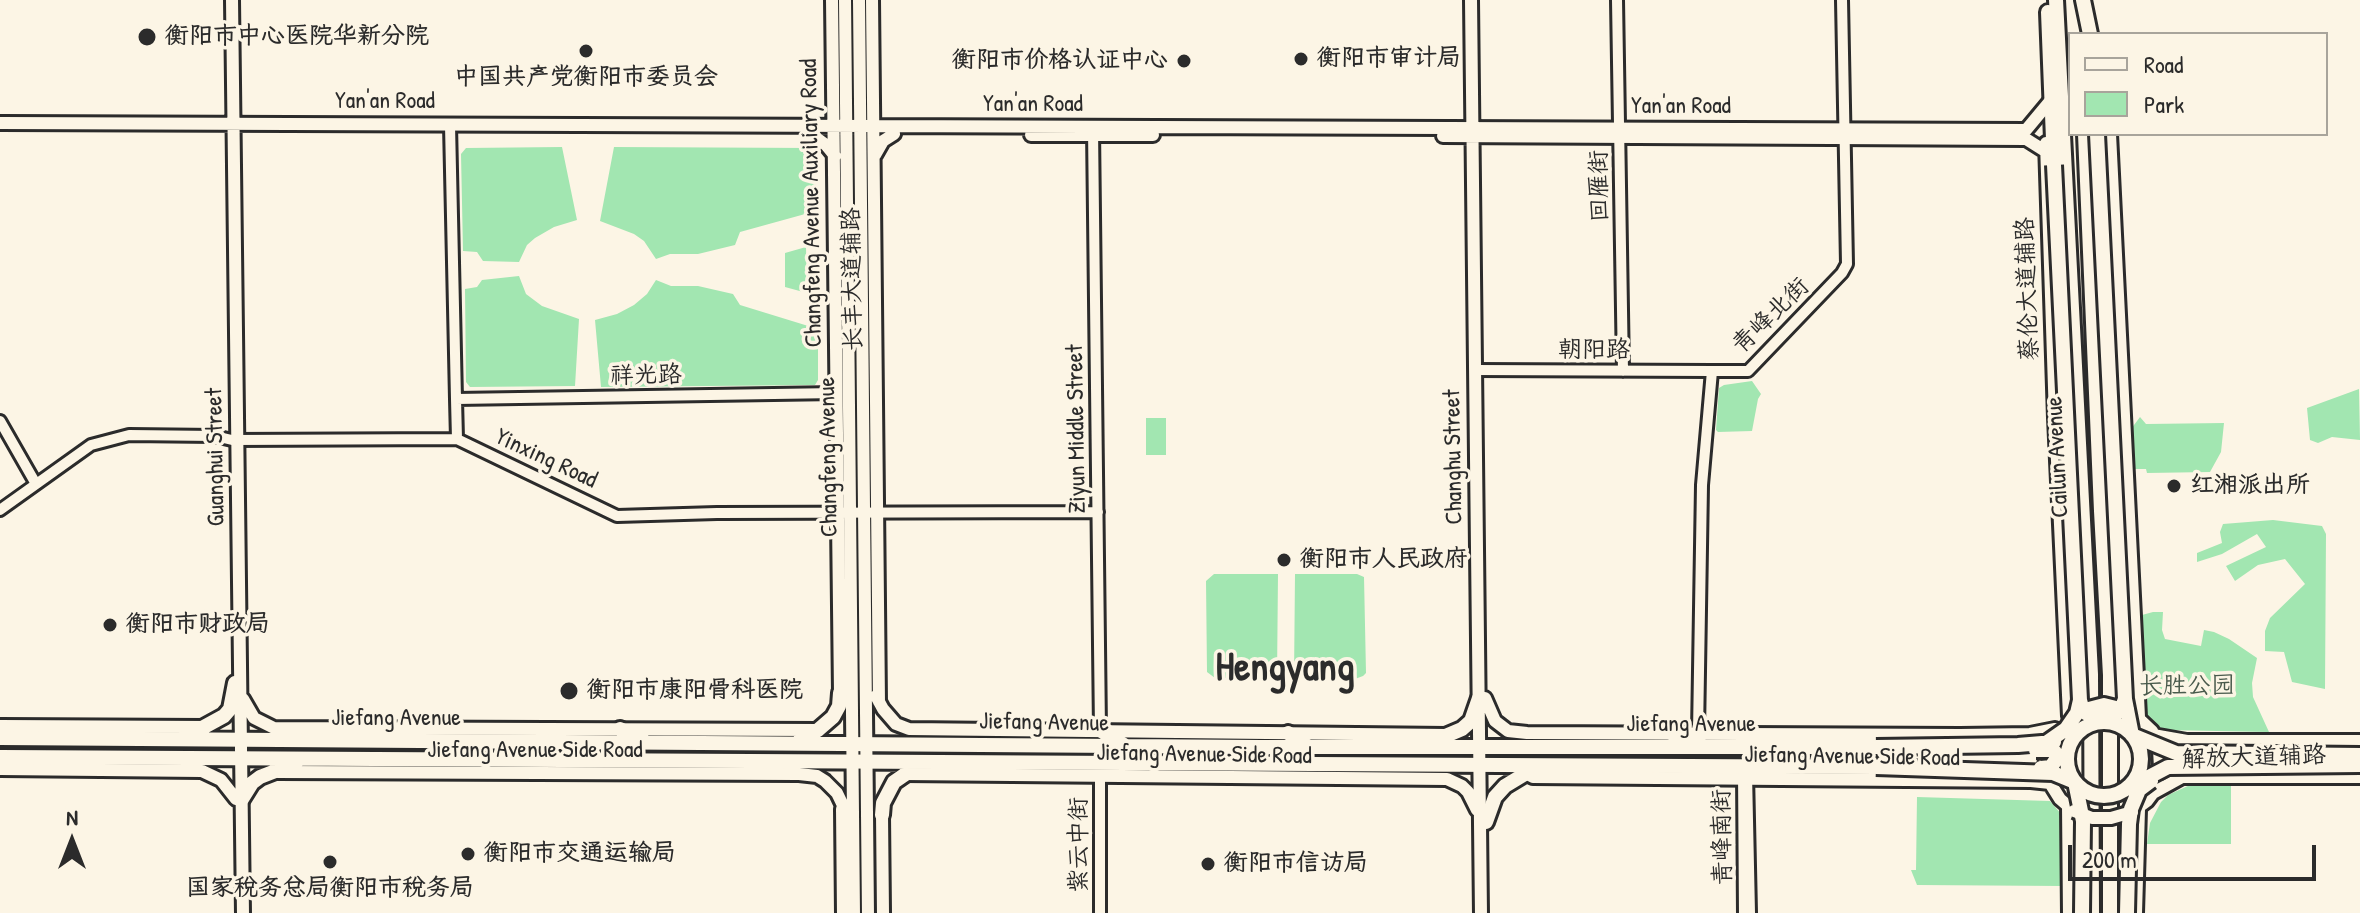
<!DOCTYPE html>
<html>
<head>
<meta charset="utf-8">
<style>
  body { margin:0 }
  #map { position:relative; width:2360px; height:913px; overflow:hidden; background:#fcf5e5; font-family:"Patrick Hand",sans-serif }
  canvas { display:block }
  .legend { position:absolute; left:2068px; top:32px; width:260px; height:104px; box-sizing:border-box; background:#fcf5e5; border:2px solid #a8a49b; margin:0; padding:10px 14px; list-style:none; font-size:24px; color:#2b2b2b }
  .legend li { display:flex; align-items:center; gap:16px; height:40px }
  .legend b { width:40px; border:2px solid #a8a49b }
  .north { position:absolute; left:32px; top:801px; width:80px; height:80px; -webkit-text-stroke:6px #fcf5e5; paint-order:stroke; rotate:0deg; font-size:22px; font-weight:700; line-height:32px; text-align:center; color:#2b2b2b }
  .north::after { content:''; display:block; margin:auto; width:28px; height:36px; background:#2b2b2b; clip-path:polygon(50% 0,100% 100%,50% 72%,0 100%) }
  .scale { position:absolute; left:2068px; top:845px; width:248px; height:36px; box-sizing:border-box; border:4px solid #2b2b2b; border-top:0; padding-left:10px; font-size:24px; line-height:28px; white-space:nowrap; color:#2b2b2b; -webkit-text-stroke:6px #fcf5e5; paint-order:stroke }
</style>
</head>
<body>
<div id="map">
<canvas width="2360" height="913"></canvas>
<ul class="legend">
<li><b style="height:10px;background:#fcf5e5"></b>Road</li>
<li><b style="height:22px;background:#a2e6b1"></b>Park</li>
</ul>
<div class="north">N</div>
<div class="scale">200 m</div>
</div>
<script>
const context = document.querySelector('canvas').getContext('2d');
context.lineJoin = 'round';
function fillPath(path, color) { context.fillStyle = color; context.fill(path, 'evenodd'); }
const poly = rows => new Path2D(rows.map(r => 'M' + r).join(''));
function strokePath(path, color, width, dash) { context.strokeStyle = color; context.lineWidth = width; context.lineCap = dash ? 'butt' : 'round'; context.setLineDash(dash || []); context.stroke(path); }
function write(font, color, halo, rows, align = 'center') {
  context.font = font + ' "Patrick Hand","LXGW WenKai TC",sans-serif'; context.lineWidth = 7; context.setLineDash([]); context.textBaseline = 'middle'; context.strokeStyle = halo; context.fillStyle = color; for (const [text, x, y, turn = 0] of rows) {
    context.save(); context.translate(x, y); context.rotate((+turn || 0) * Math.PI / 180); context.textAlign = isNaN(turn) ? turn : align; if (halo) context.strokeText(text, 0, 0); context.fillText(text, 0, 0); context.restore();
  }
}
const green = poly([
  [562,147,577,220,554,227,535,238,527,245,519,262,483,261,477,252,463,251,461,154,466,148],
  [614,147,812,148,816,152,816,211,740,232,735,245,698,254,670,254,656,259,644,241,634,234,600,221],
  [806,247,807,293,785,287,785,253],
  [519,276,526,294,542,306,579,319,575,386,470,387,466,382,465,289,477,287,482,280],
  [656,280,671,286,698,286,733,294,740,305,818,329,818,380,815,385,601,387,595,320,617,314,634,305,647,294],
  [1752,381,1761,394,1758,399,1752,431,1718,432,1716,430,1719,388,1724,385],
  [2359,389,2360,440,2332,437,2318,443,2310,440,2307,408],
  [2140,417,2146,424,2224,423,2221,452,2210,472,2147,473,2146,469,2131,469,2131,429],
  [1146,418,1166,418,1166,455,1146,455],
  [2273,520,2322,526,2326,534,2325,689,2292,682,2284,652,2265,651,2265,631,2270,618,2305,584,2285,559,2258,565,2235,581,2226,566,2266,547,2257,534,2222,554,2197,562,2197,553,2222,543,2220,532,2223,524],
  [1214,574,1278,574,1277,678,1215,678,1207,672,1206,581],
  [1295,574,1357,574,1364,577,1366,673,1363,676,1355,679,1294,678],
  [2153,612,2163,612,2162,630,2165,639,2201,646,2204,630,2214,632,2229,639,2257,658,2252,683,2253,697,2269,732,2164,730,2152,723,2145,712,2140,622,2142,615],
  [2231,783,2231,844,2147,844,2150,823,2161,802,2168,795,2190,785],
  [1917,797,2050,801,2062,815,2062,886,1917,885,1911,870,1916,870]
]);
const minor = poly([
  [1617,0,1623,371],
  [450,125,456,399,837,393],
  [1093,129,1100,730],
  [1475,370,1712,371],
  [456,399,457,439],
  [0,421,36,484],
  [0,510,91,445,129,435,215,436,232,440,457,439,617,516,717,513,1098,512],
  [1698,733,1702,485,1712,371,1748,371,1842,273,1847,264,1842,0],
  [1743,771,1744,913],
  [1747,774,1750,913],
  [1100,776,1100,913]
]);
const major = poly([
  [232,0,243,913],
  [832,0,840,693],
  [845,0,854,913],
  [859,0,868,913],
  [872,0,879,702],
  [1471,0,1481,913],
  [0,123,2026,130,2051,100],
  [811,134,826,145,835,156],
  [2110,134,2139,717],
  [1031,135,1153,135],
  [1443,136,2026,139,2045,151],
  [2046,143,2055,418,2069,716],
  [875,155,883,141,894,134],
  [876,696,883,709,896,724,909,729,1446,735],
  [1485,698,1495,721,1508,731,1527,733,1960,735,2030,734,2055,729],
  [243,699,254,718,274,728,818,730],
  [0,726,205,727],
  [2153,735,2187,741,2360,741],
  [2049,743,2045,765,2050,783,2060,799,2074,811],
  [0,769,202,771,221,780,236,799],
  [1520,770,1533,777,2031,781,2050,783],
  [278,772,799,774,817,776,825,781,837,793,851,822],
  [904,774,1447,779,1462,786,1468,792,1477,810],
  [2153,793,2182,777,2360,777],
  [2068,806,2069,913],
  [842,809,843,913],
  [2132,812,2147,801,2153,793,2160,768,2159,749,2152,731,2135,715],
  [882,815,883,913],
  [2136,913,2139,809]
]);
const highway = poly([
  [2056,0,2091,674,2092,913],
  [2083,0,2090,34],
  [2048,12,2054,165],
  [2085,134,2101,511,2110,675,2110,913],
  [620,729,643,740],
  [1100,730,1124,745],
  [1288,733,1309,747],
  [1671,733,1699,747,1698,733],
  [0,738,1262,747,1876,747],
  [182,739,224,716,230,709,235,683],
  [798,742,818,730,833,717,839,706,840,693],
  [1429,743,1462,729,1471,721,1479,698],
  [0,757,1876,767],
  [242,799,252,783,260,777,296,763],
  [882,815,883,803,894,782,923,762],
  [1486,822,1495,797,1505,786,1538,766]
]);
const majorBridge = poly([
  [2077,711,2104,704,2128,710],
  [2074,811,2092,818,2111,818,2132,812]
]);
const highwayBridge = poly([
  [2097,134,2125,699,2132,735,2176,753,2360,755],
  [2080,700,2083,711,2087,714,2117,713,2121,710,2125,699],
  '2067 759a37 37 0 1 1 74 0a37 37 0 1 1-74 0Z',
  [2046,743,2066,729,2077,713,2080,700,2054,165],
  [1876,747,2018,745,2054,742],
  [2036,750,2051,750,2055,752,2057,758,2051,767,2041,768],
  [1876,767,2053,773,2075,782,2083,821,2082,913],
  [2126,789,2168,767,2360,765],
  [2127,913,2129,824,2131,809,2139,790,2151,781]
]);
const markers = [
  [147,37,10,"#2b2b2b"],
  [586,51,8,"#2b2b2b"],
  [1301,59,8,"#2b2b2b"],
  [1184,61,8,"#2b2b2b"],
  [2174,486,8,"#2b2b2b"],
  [1284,560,8,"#2b2b2b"],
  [110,625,8,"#2b2b2b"],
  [569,691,10,"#2b2b2b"],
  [468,854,8,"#2b2b2b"],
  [330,862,8,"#2b2b2b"],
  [1208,864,8,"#2b2b2b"]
];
const poiNames = [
  ["衡阳市中心医院华新分院",165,37],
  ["衡阳市审计局",1317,59],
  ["衡阳市价格认证中心",1168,61,"right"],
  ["中国共产党衡阳市委员会",586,78,"center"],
  ["红湘派出所",2190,486],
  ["衡阳市人民政府",1300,560],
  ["衡阳市财政局",126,625],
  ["衡阳市康阳骨科医院",587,691],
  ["衡阳市交通运输局",484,854],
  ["衡阳市信访局",1224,864],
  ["国家税务总局衡阳市税务局",330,889,"center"]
];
const streetNames = [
  ["Yan'an Road",385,102],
  ["Yan'an Road",1033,105],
  ["Yan'an Road",1681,107],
  ["回雁街",1600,186,-91],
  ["Changfeng Avenue Auxiliary Road",812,203,-91],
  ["长丰大道辅路",853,279,-91],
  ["蔡伦大道辅路",2028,289,-92],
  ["青峰北街",1771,316,-44],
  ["朝阳路",1594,351],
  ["祥光路",646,376,-1],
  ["Ziyun Middle Street",1077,429,-91],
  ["Guanghui Street",216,457,-91],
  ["Changfeng Avenue",829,457,-91],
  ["Changhu Street",1454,457,-91],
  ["Cailun Avenue",2058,457,-93],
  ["Yinxing Road",546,459,25],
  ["Jiefang Avenue",396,719],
  ["Jiefang Avenue",1044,723,1],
  ["Jiefang Avenue",1691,725],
  ["Jiefang Avenue Side Road",535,751],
  ["Jiefang Avenue Side Road",1204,755,1],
  ["Jiefang Avenue Side Road",1852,757,1],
  ["解放大道辅路",2254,758,-2],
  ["青峰南街",1723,837,-91],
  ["紫云中街",1080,845,-90]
];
const parkNames = [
  ["长胜公园",2187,687]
];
const townNames = [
  ["Hengyang",1285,669]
];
fillPath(green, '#a2e6b1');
strokePath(minor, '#2b2b2b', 16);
strokePath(major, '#2b2b2b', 18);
strokePath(highway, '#2b2b2b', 20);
strokePath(minor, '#fcf5e5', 10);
strokePath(major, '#fcf5e5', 12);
strokePath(highway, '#fcf5e5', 14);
strokePath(majorBridge, '#2b2b2b', 18, []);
strokePath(highwayBridge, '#2b2b2b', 20, []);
strokePath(majorBridge, '#fcf5e5', 12);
strokePath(highwayBridge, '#fcf5e5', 14);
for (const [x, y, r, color] of markers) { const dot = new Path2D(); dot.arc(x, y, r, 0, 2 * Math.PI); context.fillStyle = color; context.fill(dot); strokePath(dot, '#fcf5e5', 3); }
write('bold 24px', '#2b2b2b', '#fcf5e5', poiNames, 'left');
write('24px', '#2b2b2b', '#fcf5e5', streetNames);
write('24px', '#495a4c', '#fcf5e5', parkNames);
write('bold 40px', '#2b2b2b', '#fcf5e5', townNames);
</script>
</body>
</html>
